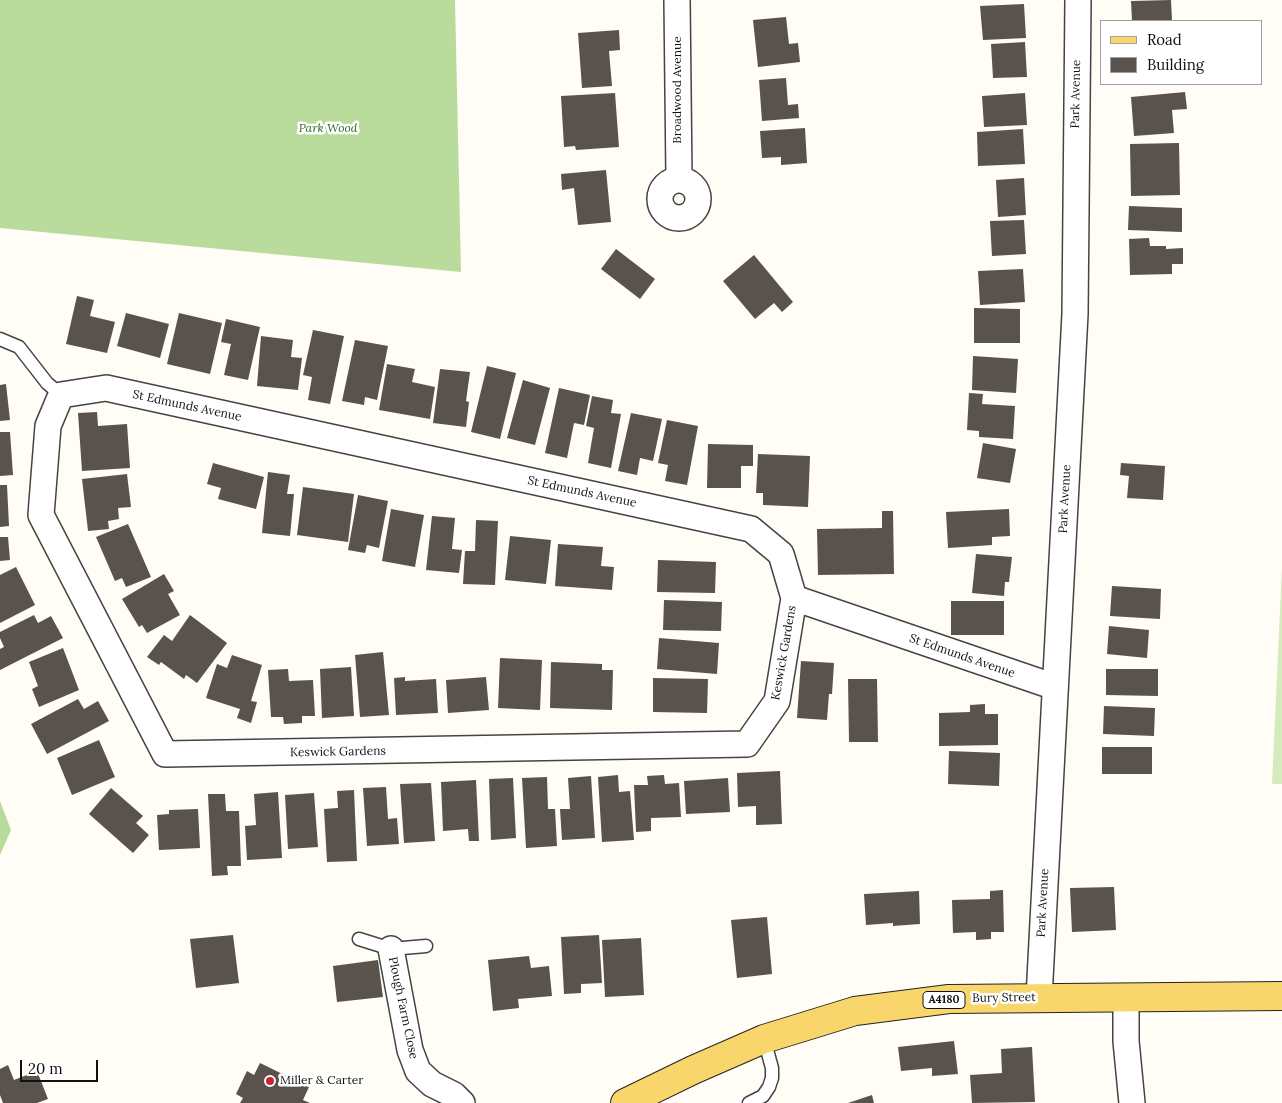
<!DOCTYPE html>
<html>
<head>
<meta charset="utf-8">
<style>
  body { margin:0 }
  #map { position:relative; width:1282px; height:1103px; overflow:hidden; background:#fffdf5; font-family:Lora,serif }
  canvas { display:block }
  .legend { position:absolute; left:1100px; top:20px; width:162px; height:65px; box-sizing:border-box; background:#fff; border:1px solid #a0a0a0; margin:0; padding:6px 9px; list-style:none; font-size:15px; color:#111 }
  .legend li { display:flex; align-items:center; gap:10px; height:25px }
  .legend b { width:25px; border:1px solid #a0a0a0 }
  .scale { position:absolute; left:20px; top:1060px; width:78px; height:22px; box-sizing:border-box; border:2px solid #111; border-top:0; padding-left:6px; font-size:15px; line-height:18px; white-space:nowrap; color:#111; -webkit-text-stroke:4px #fff; paint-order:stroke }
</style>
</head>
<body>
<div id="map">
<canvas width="1282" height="1103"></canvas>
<ul class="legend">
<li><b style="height:6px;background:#f9d66b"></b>Road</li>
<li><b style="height:14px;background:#5a524d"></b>Building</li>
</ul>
<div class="scale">20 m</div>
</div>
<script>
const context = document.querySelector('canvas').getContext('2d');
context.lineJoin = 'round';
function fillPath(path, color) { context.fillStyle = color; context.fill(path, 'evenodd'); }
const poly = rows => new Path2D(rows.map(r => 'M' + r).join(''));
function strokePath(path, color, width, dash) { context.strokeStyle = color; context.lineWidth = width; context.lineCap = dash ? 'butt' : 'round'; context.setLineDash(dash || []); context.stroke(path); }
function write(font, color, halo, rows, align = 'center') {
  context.font = font + ' Lora,serif'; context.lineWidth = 5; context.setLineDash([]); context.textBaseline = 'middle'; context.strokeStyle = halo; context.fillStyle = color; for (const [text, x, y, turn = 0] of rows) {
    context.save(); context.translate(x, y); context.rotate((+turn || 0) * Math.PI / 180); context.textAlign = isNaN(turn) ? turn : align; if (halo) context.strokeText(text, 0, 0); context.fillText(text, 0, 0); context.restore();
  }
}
const green = poly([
  [1282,567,1282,784,1272,784]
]);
const forest = poly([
  [0,0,455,0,461,272,0,228],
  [0,801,11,830,0,855]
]);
const building = poly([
  [1171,0,1172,21,1132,21,1131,1],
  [1024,4,1026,38,983,40,980,6],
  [786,17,789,44,798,43,800,62,758,67,753,20],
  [619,30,620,50,609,51,612,86,582,88,578,33],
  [1025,42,1027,77,993,78,991,44],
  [786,78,788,105,798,104,799,118,762,121,759,80],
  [1185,92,1187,109,1172,110,1174,133,1134,136,1131,97],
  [615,93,619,147,576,150,575,146,564,147,561,96],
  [1025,93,1027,125,984,127,982,96],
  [805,128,807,163,781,165,781,157,762,158,760,131],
  [1023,129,1025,164,978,166,977,132],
  [1179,143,1180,195,1131,196,1130,144],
  [606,170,611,222,578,225,574,188,562,190,561,174],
  [1024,178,1026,215,998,217,996,180],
  [1129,206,1182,208,1182,232,1128,230],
  [1024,220,1026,254,992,256,990,221],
  [1149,238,1150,246,1166,246,1166,249,1183,248,1183,264,1172,264,1172,274,1130,275,1129,239],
  [616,249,655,279,640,299,601,269],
  [754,255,793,302,782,312,774,303,755,319,723,281],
  [1023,269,1025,302,980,305,978,271],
  [77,296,94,300,90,316,115,322,107,353,66,344],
  [974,308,1020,309,1020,343,974,343],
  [126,313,169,324,160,358,117,346],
  [179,313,222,323,210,374,167,364],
  [226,319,260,327,248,380,224,375,231,344,221,342],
  [313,330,344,336,330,404,308,400,312,377,303,375],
  [261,336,293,340,291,357,302,358,298,390,257,386],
  [355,340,388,346,377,400,365,397,364,405,342,401],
  [973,356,1018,359,1016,393,972,390],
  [387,364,415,369,412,382,435,387,430,419,379,410],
  [487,366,516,373,500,439,471,432],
  [440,369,470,372,466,401,469,402,466,427,433,423],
  [523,380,550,388,535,445,507,438],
  [6,384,10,420,0,421,0,385],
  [559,388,590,395,584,425,574,423,567,458,545,453],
  [969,393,983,394,982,404,1015,406,1013,439,979,437,979,431,967,430],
  [592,396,613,400,611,413,621,414,611,468,588,463,594,428,586,426],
  [97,412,98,426,127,424,130,468,82,471,78,413],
  [631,413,662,419,653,461,640,458,637,475,618,471],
  [667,420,698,426,687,485,665,481,668,465,658,463],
  [0,432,10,432,13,475,0,476],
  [983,443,1016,449,1010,483,977,478],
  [708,444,753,445,753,466,741,466,741,488,707,488],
  [758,454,810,456,808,507,763,505,763,493,756,493],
  [213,463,264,477,256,509,218,499,221,488,207,484],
  [1121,463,1165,466,1163,500,1127,498,1129,476,1120,475],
  [268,472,290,475,287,494,294,494,290,536,262,533],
  [127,474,131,507,118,508,119,519,108,521,109,529,88,531,82,479],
  [0,485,7,485,9,526,0,527],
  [303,487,354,494,348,542,297,535],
  [358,495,388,501,379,548,367,545,365,553,348,550],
  [391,509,424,515,415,567,382,561],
  [1009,509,1010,536,992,537,992,545,948,548,946,512],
  [882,511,893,511,894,574,818,575,817,529,882,528],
  [432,516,455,518,452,549,462,550,459,573,426,570],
  [476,520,498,521,495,585,463,584,465,551,475,551],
  [128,524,151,577,126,587,122,578,115,581,96,537],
  [510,536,551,540,546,584,505,580],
  [0,537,8,537,10,560,0,561],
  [558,544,603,547,601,566,614,567,612,590,555,586],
  [976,554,1012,557,1009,582,1005,582,1004,596,972,593],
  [658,560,716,562,715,593,657,592],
  [16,567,35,605,0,623,0,575],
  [164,574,174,591,168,594,180,615,147,633,142,625,139,627,122,599],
  [1112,586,1161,589,1160,619,1110,616],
  [664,600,722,602,721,631,663,630],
  [951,601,1004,601,1004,635,951,635],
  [34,615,38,623,51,616,63,638,0,670,0,649,4,647,0,638,0,632],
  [190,615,227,643,197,683,186,675,184,679,161,662,159,665,147,657,164,635,172,641],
  [1109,626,1149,630,1147,658,1107,654],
  [659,638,719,643,717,674,657,669],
  [63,648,79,690,39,707,32,689,38,686,29,662],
  [383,652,389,715,360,717,355,655],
  [232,655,262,665,251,701,257,702,251,723,237,718,240,709,206,698,217,664,227,668],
  [500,658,542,660,540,710,498,708],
  [801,661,834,663,832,694,829,694,827,720,797,718],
  [551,662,602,664,602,670,613,670,612,710,550,708],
  [351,667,354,716,322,718,320,669],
  [288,669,289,681,313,680,315,716,302,716,302,723,284,724,283,717,271,717,268,670],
  [1106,669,1158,669,1158,696,1106,695],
  [405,677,405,681,436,679,438,713,396,715,394,678],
  [486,677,489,710,448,713,446,680],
  [653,678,708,679,707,713,653,712],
  [848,679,877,679,878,742,849,742],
  [78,699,84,709,98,701,109,721,47,754,31,724],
  [985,704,985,714,998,714,998,745,939,746,939,713,970,712,970,705],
  [1104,706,1155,708,1154,736,1103,734],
  [99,740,115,777,72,795,57,758],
  [1102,747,1152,747,1152,774,1102,774],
  [949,751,1000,753,999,786,948,784],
  [780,771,782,824,756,825,756,806,738,807,737,773],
  [618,775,619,792,630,791,634,840,602,842,598,777],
  [664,775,665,784,679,783,681,817,651,818,651,831,636,832,634,785,648,785,647,776],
  [591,776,595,838,562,840,560,809,570,809,568,778],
  [547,777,548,809,555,809,557,846,526,848,522,778],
  [513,778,516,838,491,840,489,779],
  [728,778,730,812,686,814,684,781],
  [476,780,479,841,469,841,468,829,443,831,441,782],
  [431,783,435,841,404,843,400,784],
  [386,787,388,819,397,818,399,844,367,846,363,788],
  [111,788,143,816,136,823,149,835,133,853,89,814],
  [354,790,357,861,327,862,324,809,338,808,337,791],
  [278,792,282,858,247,860,245,826,256,825,254,794],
  [314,793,318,847,288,849,285,795],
  [208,794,225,794,226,811,239,811,241,866,227,866,228,875,212,876],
  [198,809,200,848,159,850,157,815,169,814,169,810],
  [1114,887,1116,930,1072,932,1070,888],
  [1003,890,1004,932,991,932,991,939,976,940,976,932,953,933,952,900,990,899,990,891],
  [919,891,920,924,893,926,893,923,866,925,864,894],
  [767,917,772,974,737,978,731,920],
  [233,935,239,983,196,988,190,939],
  [599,935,602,983,581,984,581,993,564,994,561,937],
  [641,938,644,995,605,997,602,940],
  [529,956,531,968,549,966,552,996,518,999,519,1008,493,1011,488,960],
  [378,960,383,997,337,1002,333,966],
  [954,1041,958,1074,932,1076,932,1068,901,1071,898,1047],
  [1032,1047,1035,1102,972,1103,970,1075,1002,1073,1001,1049],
  [260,1063,309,1087,303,1100,310,1103,240,1103,243,1098,236,1094,247,1071,254,1075],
  [8,1065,14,1080,37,1071,48,1099,37,1103,3,1103,0,1095,0,1069],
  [872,1095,874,1103,848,1103]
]);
const service = poly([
  [0,339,19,347,47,383,61,395],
  [359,939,391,949,426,946],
  [749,1103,763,1096,769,1087,772,1078,772,1068,764,1039]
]);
const minor = poly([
  [677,0,679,179],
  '660 199a19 19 0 1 1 38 0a19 19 0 1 1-38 0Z',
  [794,598,777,701,747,744,165,754,41,515,48,426,61,395,106,388,751,529,781,554,794,598,1055,687],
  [391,949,410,1050,418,1071,432,1084,454,1095,462,1103],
  [1039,998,1075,314,1078,0],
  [1126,998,1126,1041,1132,1103]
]);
const primary = poly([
  [625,1103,693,1070,764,1039,855,1011,949,999,1282,996]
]);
const markers = [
  [270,1081,5,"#c4262e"]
];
const shields = [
  [944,1000,42]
];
const shieldNames = [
  ["A4180",944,1000]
];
const streetNames = [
  ["Broadwood Avenue",678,90,-90],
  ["Park Avenue",1076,94,-89],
  ["St Edmunds Avenue",187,406,12],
  ["St Edmunds Avenue",582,492,12],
  ["Park Avenue",1065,499,-87],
  ["Keswick Gardens",784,653,-80],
  ["St Edmunds Avenue",962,656,19],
  ["Keswick Gardens",338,752,-1],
  ["Park Avenue",1043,903,-87],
  ["Bury Street",1004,998,-1],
  ["Plough Farm Close",403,1008,78]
];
const parkNames = [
  ["Park Wood",328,129]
];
const poiNames = [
  ["Miller & Carter",280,1081]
];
fillPath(green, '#d5ebbd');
fillPath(forest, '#b9dc9c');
fillPath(building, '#5a524d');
strokePath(service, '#444', 15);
strokePath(minor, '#444', 28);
strokePath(primary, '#222', 30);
strokePath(service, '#fff', 12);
strokePath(minor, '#fff', 25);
strokePath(primary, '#f9d66b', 28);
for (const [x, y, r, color] of markers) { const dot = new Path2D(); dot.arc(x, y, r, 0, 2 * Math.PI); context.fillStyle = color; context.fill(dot); strokePath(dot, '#fff', 2); }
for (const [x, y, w] of shields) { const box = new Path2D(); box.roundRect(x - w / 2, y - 8.5, w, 17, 4); context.fillStyle = '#fff'; context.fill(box); strokePath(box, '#111', 1); }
write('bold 11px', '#111', null, shieldNames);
write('12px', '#111', '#fff', streetNames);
write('italic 12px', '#2f6b1f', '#fff', parkNames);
write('12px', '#111', '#fff', poiNames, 'left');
</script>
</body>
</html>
